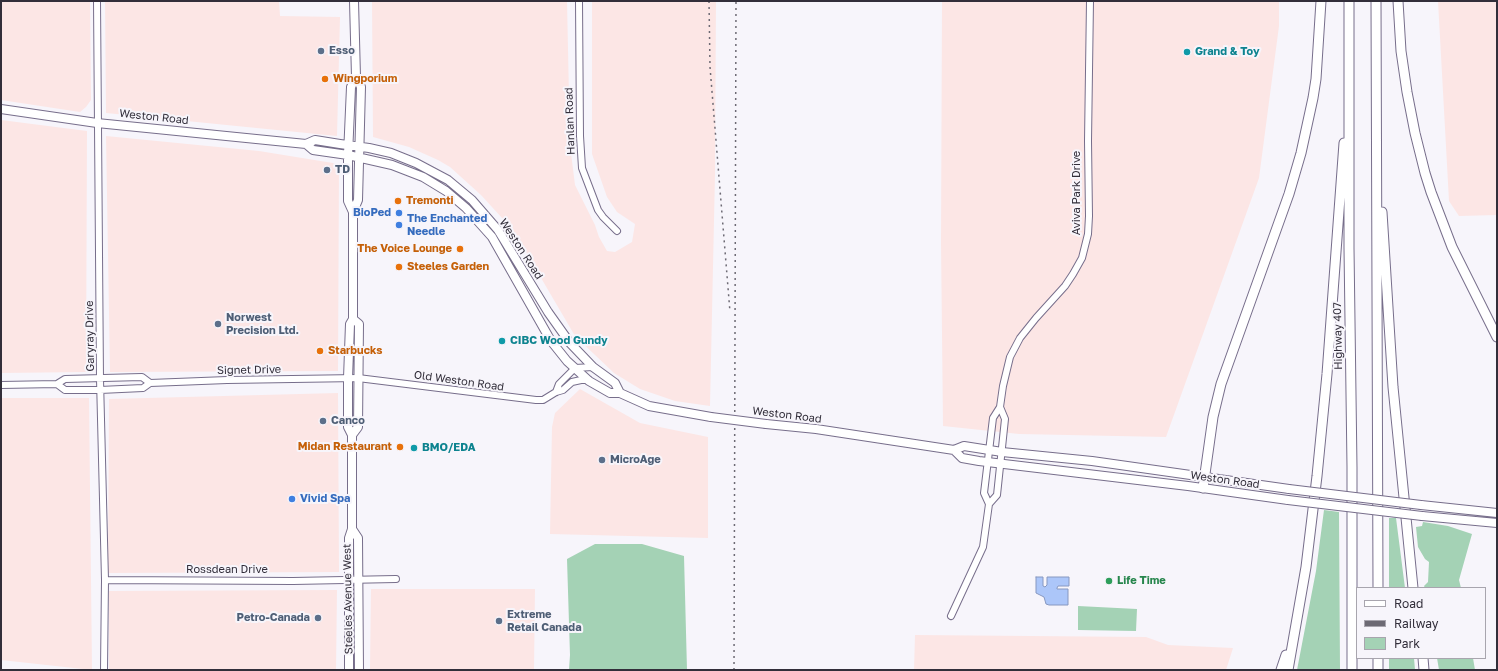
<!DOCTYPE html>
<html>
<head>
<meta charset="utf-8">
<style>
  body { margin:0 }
  #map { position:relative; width:1498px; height:671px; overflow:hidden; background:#f7f5fb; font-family:"Golos Text",sans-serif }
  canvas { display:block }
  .frame { position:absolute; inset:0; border:2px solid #322e3a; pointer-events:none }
  .legend { position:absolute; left:1356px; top:587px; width:130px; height:72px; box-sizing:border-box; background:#f7f5fb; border:1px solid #a8a5ae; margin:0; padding:5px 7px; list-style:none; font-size:12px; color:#322e3a }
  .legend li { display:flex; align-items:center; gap:8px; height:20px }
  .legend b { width:20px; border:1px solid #a8a5ae }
</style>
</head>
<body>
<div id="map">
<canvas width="1498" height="671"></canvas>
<div class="frame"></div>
<ul class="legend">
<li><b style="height:5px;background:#fff"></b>Road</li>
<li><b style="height:5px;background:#6d6a74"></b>Railway</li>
<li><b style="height:11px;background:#a4d2b5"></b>Park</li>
</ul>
</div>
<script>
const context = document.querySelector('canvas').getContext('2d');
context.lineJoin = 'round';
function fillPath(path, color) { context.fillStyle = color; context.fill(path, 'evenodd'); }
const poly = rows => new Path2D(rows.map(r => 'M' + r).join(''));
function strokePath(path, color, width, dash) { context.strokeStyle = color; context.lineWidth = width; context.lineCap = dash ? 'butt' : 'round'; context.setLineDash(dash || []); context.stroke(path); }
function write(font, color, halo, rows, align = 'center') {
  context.font = font + ' "Golos Text",sans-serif'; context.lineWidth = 4; context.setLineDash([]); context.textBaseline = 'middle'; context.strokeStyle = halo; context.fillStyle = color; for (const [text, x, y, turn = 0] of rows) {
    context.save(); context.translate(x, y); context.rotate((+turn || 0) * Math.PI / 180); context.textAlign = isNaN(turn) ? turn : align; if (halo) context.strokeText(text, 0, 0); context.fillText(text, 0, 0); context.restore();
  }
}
const industrial = poly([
  [1,1,90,1,91,100,86,107,80,112,1,100],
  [105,1,279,1,280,16,340,17,337,136,106,113],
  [372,1,567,1,570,145,575,185,595,225,599,237,607,251,615,252,632,242,635,224,617,212,607,197,592,154,592,1,716,1,715,174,710,406,675,401,640,389,614,373,575,336,513,230,481,195,450,167,438,160,409,147,373,137],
  [942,1,1279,1,1279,26,1259,178,1166,437,1019,434,943,426,941,242],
  [1438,1,1497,1,1497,215,1459,216,1449,201],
  [1,120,87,131,86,372,1,373],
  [106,136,259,151,339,164,338,371,110,372],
  [580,389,640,423,708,437,708,538,550,534,552,427,555,413],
  [338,393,339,572,108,573,109,399],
  [1,398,89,398,92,670,1,660],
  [371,589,535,589,534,670,370,670],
  [337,590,336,670,109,670,109,591],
  [915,635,1146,637,1168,645,1233,648,1226,670,914,670]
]);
const green = poly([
  [1324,510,1339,512,1340,670,1297,670,1316,571],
  [1389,518,1396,518,1405,588,1389,588],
  [1423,522,1448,526,1472,534,1459,580,1461,588,1425,588,1424,586,1428,582,1429,562,1425,559,1418,547,1416,527,1422,526],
  [595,544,642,544,684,556,687,670,569,670,570,655,567,559],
  [1078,606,1137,609,1136,631,1078,630],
  [1389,658,1414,658,1415,670,1389,670],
  [1437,658,1473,658,1475,670,1439,670]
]);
const water = poly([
  [1036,577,1043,577,1043,586,1045,587,1047,585,1047,577,1069,577,1069,586,1058,586,1057,588,1057,589,1068,589,1068,605,1049,605,1046,604,1044,597,1036,593,1036,577]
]);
const minor = poly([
  [97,1,100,379,105,580,104,670],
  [579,1,580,136,582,168,598,210,603,217,617,231],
  [57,384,65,379,142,377,150,383],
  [1,385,57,384,65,390,100,390,143,388,150,383,227,380,358,378,536,400,543,400,556,392,563,390,572,382,581,380,589,380],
  [556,392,559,384,575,368,593,367],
  [989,504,984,493,993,418,1000,407,1003,386,1010,357,1020,338,1036,318,1065,286,1073,274,1082,258,1088,234,1089,216,1088,141,1090,1],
  [105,580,293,581,396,579],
  [951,616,983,547,989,504,997,495,1005,419,1000,407]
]);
const major = poly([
  [1,109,97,123,306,144,315,140,340,144,369,148,391,153,416,163,448,180,472,200,498,230,548,312,570,343,593,367,615,383,620,393],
  [306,144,313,150,348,155,392,165,423,177,446,191,466,208,492,237,551,341,567,361,589,381,610,393,620,393,649,406,711,417],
  [353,212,348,201,348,155,351,87,356,77],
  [766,424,816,429,954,450,964,446,1002,452,1092,461,1289,489],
  [352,435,358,427,359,324,353,319],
  [954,450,962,458,979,461,1188,486,1288,500],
  [1421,505,1497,513],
  [1422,516,1497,523],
  [352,529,358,538,359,670],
  [349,670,349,538,352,529,352,435,348,427,348,378,350,324,353,319,353,212,358,200,361,87,356,77,354,1]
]);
const highway = poly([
  [1349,1,1349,248,1352,467,1352,670],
  [1376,1,1378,588],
  [1398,1,1401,51,1407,92,1415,133,1425,173,1431,192,1452,247,1497,337],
  [1382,212,1393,387,1413,588],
  [1203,488,1213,417,1221,384,1289,194,1301,153,1313,98,1316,79,1321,1],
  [1378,658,1378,670],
  [1423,658,1424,670],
  [1281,670,1286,655],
  [1288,670,1306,567,1317,476,1327,374,1344,143]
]);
const rail = poly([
  [709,1,710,67,730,312],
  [734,670,736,1]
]);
const majorBridge = poly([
  [711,417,766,424],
  [1289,489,1421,505],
  [1288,500,1422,516]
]);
const markers = [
  [321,51,4,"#5c6f8a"],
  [1187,52,4,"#0f9aa8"],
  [325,79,4,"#e8710a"],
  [327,170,4,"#5c6f8a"],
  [398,201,4,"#e8710a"],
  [399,213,4,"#3f7fe0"],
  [399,225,4,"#3f7fe0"],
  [460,249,4,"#e8710a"],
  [399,267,4,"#e8710a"],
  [218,324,4,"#5c6f8a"],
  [502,341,4,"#0f9aa8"],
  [320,351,4,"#e8710a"],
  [323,421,4,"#5c6f8a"],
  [400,447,4,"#e8710a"],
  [414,448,4,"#0f9aa8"],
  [602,460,4,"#5c6f8a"],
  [292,499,4,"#3f7fe0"],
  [1109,581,4,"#2e9e5b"],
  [318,618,4,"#5c6f8a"],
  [499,621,4,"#5c6f8a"]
];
const serviceNames = [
  ["Esso",329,51],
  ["TD",335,170],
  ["Norwest",226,318],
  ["Precision Ltd.",226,331],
  ["Canco",331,421],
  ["MicroAge",610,460],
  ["Extreme",507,615],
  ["Retail Canada",507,628],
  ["Petro-Canada",310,618,"right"]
];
const cultureNames = [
  ["Grand & Toy",1195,52],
  ["CIBC Wood Gundy",510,341],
  ["BMO/EDA",422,448]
];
const foodNames = [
  ["Wingporium",333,79],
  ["Tremonti",406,201],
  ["The Voice Lounge",452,249,"right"],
  ["Steeles Garden",407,267],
  ["Starbucks",328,351],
  ["Midan Restaurant",392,447,"right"]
];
const streetNames = [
  ["Weston Road",154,117,6],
  ["Hanlan Road",570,121,-92],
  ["Aviva Park Drive",1077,193,-90],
  ["Weston Road",521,249,57],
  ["Garyray Drive",90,336,-91],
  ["Highway 407",1338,336,-91],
  ["Signet Drive",249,370,-1],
  ["Old Weston Road",459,381,8],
  ["Weston Road",787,415,7],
  ["Weston Road",1225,480,8],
  ["Rossdean Drive",227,570],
  ["Steeles Avenue West",348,599,-91]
];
const shopNames = [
  ["BioPed",391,213,"right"],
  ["The Enchanted",407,219],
  ["Needle",407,232],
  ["Vivid Spa",300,499]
];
const leisureNames = [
  ["Life Time",1117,581]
];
fillPath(industrial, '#fce6e5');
fillPath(green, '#a4d2b5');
fillPath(water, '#acc6f9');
strokePath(water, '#8798c0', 1);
strokePath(minor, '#776e8b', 8);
strokePath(major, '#776e8b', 10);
strokePath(highway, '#776e8b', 11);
strokePath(minor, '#fff', 6);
strokePath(major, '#fff', 8);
strokePath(highway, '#fff', 9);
strokePath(rail, '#6d6a74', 1.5, [2, 4]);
strokePath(majorBridge, '#776e8b', 10, []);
strokePath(majorBridge, '#fff', 8);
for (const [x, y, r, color] of markers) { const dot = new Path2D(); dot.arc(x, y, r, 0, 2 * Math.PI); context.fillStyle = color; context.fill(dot); strokePath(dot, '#f7f5fb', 1.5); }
write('bold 11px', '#4e5e75', '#f7f5fb', serviceNames, 'left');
write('bold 11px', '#0d838f', '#f7f5fb', cultureNames, 'left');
write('bold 11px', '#c56008', '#f7f5fb', foodNames, 'left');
write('11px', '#322e3a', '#f7f5fb', streetNames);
write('bold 11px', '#366cbe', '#f7f5fb', shopNames, 'left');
write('bold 11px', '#27864d', '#f7f5fb', leisureNames, 'left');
</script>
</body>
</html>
